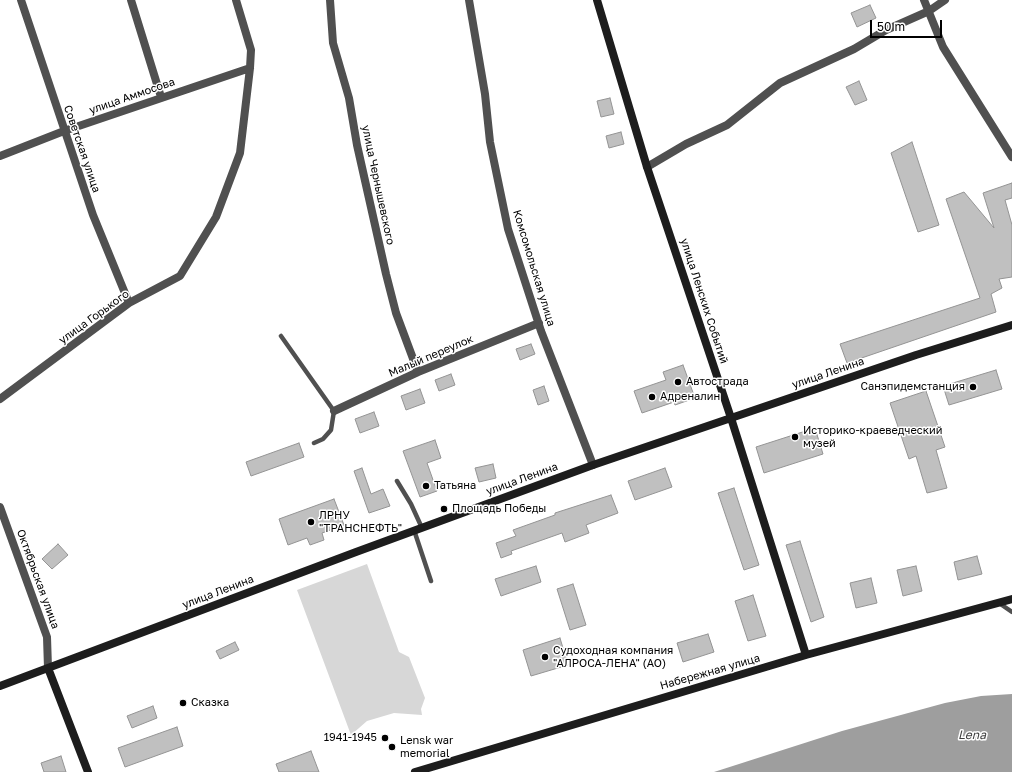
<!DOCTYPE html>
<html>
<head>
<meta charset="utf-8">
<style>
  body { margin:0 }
  #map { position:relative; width:1012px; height:772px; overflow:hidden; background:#fff; font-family:"Golos Text",sans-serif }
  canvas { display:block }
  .scale { position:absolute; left:870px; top:20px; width:72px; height:18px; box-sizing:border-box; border:2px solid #000; border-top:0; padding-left:5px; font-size:12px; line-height:14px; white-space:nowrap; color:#000; -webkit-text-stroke:3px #fff; paint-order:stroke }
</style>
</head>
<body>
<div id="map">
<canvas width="1012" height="772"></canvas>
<div class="scale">50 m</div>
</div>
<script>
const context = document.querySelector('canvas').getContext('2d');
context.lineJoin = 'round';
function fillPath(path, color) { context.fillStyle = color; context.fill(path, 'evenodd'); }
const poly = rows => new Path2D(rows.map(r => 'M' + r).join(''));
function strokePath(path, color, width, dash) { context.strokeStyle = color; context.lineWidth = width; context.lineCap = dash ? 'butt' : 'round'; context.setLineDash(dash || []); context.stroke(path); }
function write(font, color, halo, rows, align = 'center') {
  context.font = font + ' "Golos Text",sans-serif'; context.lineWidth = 3; context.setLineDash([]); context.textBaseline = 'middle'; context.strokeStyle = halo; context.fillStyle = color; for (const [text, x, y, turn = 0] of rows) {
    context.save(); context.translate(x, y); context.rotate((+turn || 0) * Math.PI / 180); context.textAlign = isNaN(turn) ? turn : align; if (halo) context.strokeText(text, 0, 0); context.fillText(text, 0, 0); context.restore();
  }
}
const green = poly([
  [367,564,399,652,409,657,425,698,421,709,422,715,394,713,367,721,351,735,297,590]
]);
const water = poly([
  [1012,694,1012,772,714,772,842,731,945,703,981,696]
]);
const building = poly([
  [870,5,876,18,857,27,851,13,870,5],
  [859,81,867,100,855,105,846,87,859,81],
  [610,98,614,114,601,117,597,101,610,98],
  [621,132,624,144,609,148,606,136,621,132],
  [912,142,939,225,918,232,891,153,912,142],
  [1012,183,1012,198,1005,200,1012,225,1012,277,999,279,1002,288,991,294,996,312,847,363,840,344,980,298,946,199,964,192,994,228,983,193,1012,183],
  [531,344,535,354,520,360,516,349,531,344],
  [683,365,695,398,675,405,674,402,642,413,634,391,666,380,663,372,683,365],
  [996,370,1002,389,949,405,943,386,996,370],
  [451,374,455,385,439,391,435,380,451,374],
  [544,386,549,401,538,405,533,390,544,386],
  [420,389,425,403,406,410,401,396,420,389],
  [926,391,945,447,936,450,947,488,927,493,916,456,909,459,890,403,926,391],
  [374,412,379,426,360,433,355,419,374,412],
  [815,428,823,454,764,473,756,447,815,428],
  [435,440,441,458,427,463,437,491,420,497,403,451,435,440],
  [299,443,304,457,251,476,246,462,299,443],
  [493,464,496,478,479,482,475,468,493,464],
  [362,468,371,494,383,489,390,506,369,513,354,471,362,468],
  [665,468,672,487,635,500,628,481,665,468],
  [734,488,759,565,744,570,718,493,734,488],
  [611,495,618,513,586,525,589,533,565,542,562,533,511,551,512,554,501,558,496,543,516,536,513,530,555,515,555,513,611,495],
  [334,499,344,525,322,533,324,540,310,545,307,538,288,545,279,519,334,499],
  [800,541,824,617,811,622,786,545,800,541],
  [58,544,68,555,52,569,42,559,58,544],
  [977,556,982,574,958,580,954,562,977,556],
  [536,566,541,582,501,596,495,579,536,566],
  [916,566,922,591,903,596,897,570,916,566],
  [871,578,877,603,856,608,850,583,871,578],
  [573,584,586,625,570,630,557,589,573,584],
  [753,595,766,636,748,641,735,601,753,595],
  [708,634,714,652,683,662,677,643,708,634],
  [560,638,568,665,531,676,523,650,560,638],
  [235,642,239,650,220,659,216,651,235,642],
  [153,706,157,718,132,728,127,716,153,706],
  [177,727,183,746,125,767,118,748,177,727],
  [311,751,319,772,279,772,276,764,311,751],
  [61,756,66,772,44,772,41,763,61,756]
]);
const lane = poly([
  [281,336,334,411,331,430,323,439,314,443],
  [397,481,411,504,422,528],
  [414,530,431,581],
  [999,603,1012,612]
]);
const street = poly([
  [21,0,93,215,129,303],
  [131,0,161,97],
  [330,0,333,43,349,98,357,145,386,274,396,313,418,372],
  [469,0,485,94,490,142,508,229,541,331,593,465],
  [924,0,943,47,1012,157],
  [0,156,64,131,250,68],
  [647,167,686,144,727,125,780,83,854,49,886,30,929,11,945,0],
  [0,399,129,303,180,276,216,217,240,153,250,68,251,50,236,0],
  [334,411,418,372,539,323],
  [0,507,47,637,48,668]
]);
const secondary = poly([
  [597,0,647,167,731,418,806,655],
  [48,668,88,772],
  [0,686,356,552,593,465,916,355,1012,325],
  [415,772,806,655,1012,599]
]);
const markers = [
  [678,382,4,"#000"],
  [973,387,4,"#000"],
  [652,397,4,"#000"],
  [795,437,4,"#000"],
  [426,486,4,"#000"],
  [444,509,4,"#000"],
  [311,522,4,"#000"],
  [545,657,4,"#000"],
  [183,703,4,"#000"],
  [385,738,4,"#000"],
  [392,747,4,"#000"]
];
const streetNames = [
  ["улица Аммосова",132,96,-19],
  ["Советская улица",82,149,71],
  ["улица Чернышевского",378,185,78],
  ["Комсомольская улица",534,268,73],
  ["улица Ленских Событий",704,301,72],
  ["улица Горького",94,317,-36],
  ["Малый переулок",431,356,-23],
  ["улица Ленина",828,373,-19],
  ["улица Ленина",522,479,-20],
  ["Октябрьская улица",38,579,70],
  ["улица Ленина",218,592,-21],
  ["Набережная улица",710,672,-16]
];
const poiNames = [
  ["Автострада",686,382],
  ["Санэпидемстанция",965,387,"right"],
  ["Адреналин",660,397],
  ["Историко-краеведческий",803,431],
  ["музей",803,444],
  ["Татьяна",434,486],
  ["Площадь Победы",452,509],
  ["ЛРНУ",319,516],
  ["\"ТРАНСНЕФТЬ\"",319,529],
  ["Судоходная компания",553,651],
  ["\"АЛРОСА-ЛЕНА\" (АО)",553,664],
  ["Сказка",191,703],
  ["1941-1945",377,738,"right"],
  ["Lensk war",400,741],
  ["memorial",400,754]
];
const waterNames = [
  ["Lena",972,735]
];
fillPath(green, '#d7d7d7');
fillPath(water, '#9e9e9e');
fillPath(building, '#c0c0c0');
strokePath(building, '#949494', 1);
strokePath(lane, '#505050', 4.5);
strokePath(street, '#505050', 8);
strokePath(secondary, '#1d1d1d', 8);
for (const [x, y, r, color] of markers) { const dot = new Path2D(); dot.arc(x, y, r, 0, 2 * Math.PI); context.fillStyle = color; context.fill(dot); strokePath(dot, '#fff', 1.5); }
write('11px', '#000', '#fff', streetNames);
write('11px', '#000', '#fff', poiNames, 'left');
write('italic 12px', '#3f3f3f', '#fff', waterNames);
</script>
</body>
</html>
